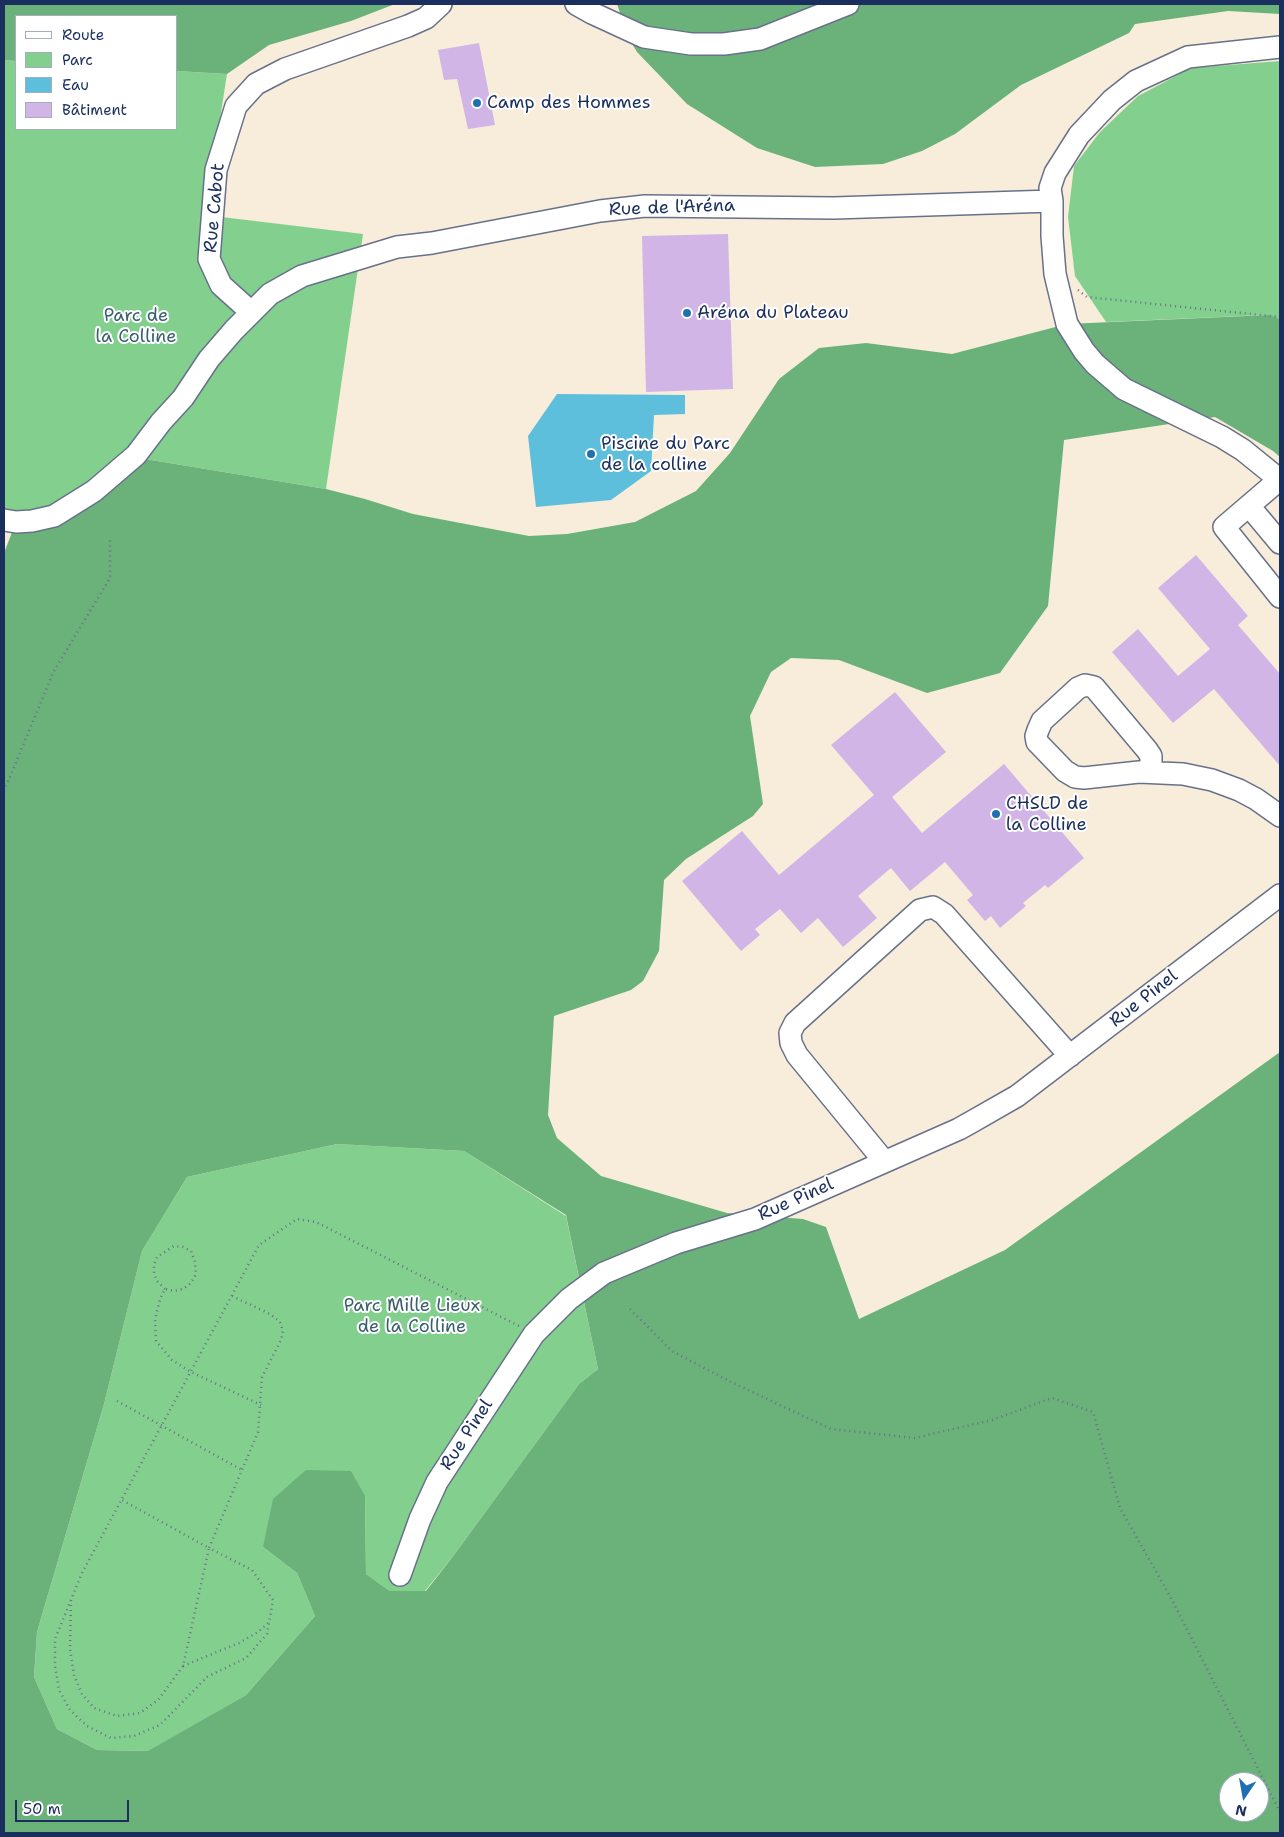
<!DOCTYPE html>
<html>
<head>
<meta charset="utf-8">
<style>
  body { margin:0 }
  #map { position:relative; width:1284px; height:1837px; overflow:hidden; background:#f8ecdb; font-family:"Shantell Sans",sans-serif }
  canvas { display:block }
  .frame { position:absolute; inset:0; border:5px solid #1b2f5e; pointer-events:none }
  .legend { position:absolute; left:15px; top:15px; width:162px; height:115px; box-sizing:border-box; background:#fff; border:1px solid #a4acbf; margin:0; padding:6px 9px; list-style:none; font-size:15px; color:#1b2f5e }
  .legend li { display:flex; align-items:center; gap:10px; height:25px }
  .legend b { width:25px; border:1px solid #a4acbf }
  .north { position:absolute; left:1219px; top:1772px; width:50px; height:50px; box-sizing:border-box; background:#fff; border:1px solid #a4acbf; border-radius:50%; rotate:192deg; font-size:14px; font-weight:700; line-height:20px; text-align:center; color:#1b2f5e }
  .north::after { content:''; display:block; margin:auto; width:18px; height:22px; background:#1f6fb2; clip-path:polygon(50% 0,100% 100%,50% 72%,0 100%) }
  .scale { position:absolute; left:15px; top:1800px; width:114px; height:22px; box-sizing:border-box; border:2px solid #1b2f5e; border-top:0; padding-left:6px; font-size:15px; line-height:18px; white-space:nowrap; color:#1b2f5e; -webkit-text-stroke:4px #fff; paint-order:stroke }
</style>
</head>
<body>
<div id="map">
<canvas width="1284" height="1837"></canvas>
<div class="frame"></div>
<ul class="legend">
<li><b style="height:6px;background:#fff"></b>Route</li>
<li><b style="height:14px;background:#83d08e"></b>Parc</li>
<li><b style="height:14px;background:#5dbfdb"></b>Eau</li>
<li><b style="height:14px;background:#d1b5e6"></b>Bâtiment</li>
</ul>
<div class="north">N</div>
<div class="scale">50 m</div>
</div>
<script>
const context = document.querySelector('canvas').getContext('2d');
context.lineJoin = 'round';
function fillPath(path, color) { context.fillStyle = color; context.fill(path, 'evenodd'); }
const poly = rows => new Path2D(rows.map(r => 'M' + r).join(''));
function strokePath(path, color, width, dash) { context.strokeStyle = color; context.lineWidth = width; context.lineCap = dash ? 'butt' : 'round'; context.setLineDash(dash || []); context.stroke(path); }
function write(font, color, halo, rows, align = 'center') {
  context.font = font + ' "Shantell Sans",sans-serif'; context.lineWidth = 4; context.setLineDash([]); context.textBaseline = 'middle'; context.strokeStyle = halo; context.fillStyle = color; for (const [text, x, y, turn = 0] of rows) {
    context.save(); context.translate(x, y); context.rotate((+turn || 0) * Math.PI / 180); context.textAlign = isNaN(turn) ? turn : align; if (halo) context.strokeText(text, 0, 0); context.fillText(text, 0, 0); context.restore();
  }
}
const green = poly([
  [4,60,16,61,16,129,176,129,176,71,227,74,205,215,363,234,326,489,133,457,54,516,4,519],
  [1280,61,1280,319,1265,315,1106,322,1075,276,1068,217,1074,166,1100,132,1138,96,1191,68],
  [337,1144,464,1151,566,1216,598,1369,579,1384,454,1555,425,1591,390,1591,366,1574,365,1496,263,1547,297,1573,315,1616,246,1695,149,1751,97,1750,57,1729,34,1677,37,1632,104,1404,142,1251,187,1177]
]);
const forest = poly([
  [4,4,395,4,351,21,269,45,227,74,176,71,176,16,16,16,16,61,4,60],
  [617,4,1280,4,1280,14,1228,11,1135,24,1129,33,1021,85,955,134,922,151,883,164,815,167,757,148,687,104,637,52,628,37],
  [1269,315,1280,319,1280,457,1273,451,1215,417,1064,440,1048,606,1000,673,927,693,839,660,791,658,771,672,750,716,763,804,753,816,686,859,664,880,659,951,643,981,631,990,554,1016,548,1115,557,1138,601,1176,727,1213,803,1219,826,1227,859,1319,1005,1250,1280,1052,1280,1833,4,1833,4,553,16,522,54,516,133,457,326,489,365,499,413,514,529,536,567,534,635,522,696,491,730,453,779,379,819,348,866,343,952,354,1067,324],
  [337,1144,464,1151,566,1215,598,1369,579,1384,454,1555,426,1591,390,1591,366,1574,365,1496,351,1471,306,1470,273,1499,263,1547,297,1573,315,1616,246,1695,148,1751,97,1750,57,1729,34,1677,37,1632,104,1404,142,1251,187,1177],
  [1229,1782,1259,1782,1259,1812,1229,1812]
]);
const water = poly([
  [557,394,685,395,685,414,654,415,651,471,611,500,536,507,528,436]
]);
const building = poly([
  [479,43,495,125,468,129,457,79,444,80,438,50],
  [728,234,733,389,646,392,642,236],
  [1196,555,1248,616,1238,625,1280,674,1280,766,1214,689,1173,723,1112,652,1138,629,1178,676,1210,649,1158,588],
  [895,692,946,752,892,797,922,833,1004,764,1084,858,1048,888,1045,885,1023,903,1026,906,1000,928,991,916,985,921,967,900,973,895,945,862,910,891,891,868,858,896,877,918,843,947,818,918,801,933,780,909,755,929,760,935,741,951,682,881,742,831,779,875,874,795,831,745]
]);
const path = poly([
  [1078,290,1087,297,1280,317],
  [4,791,54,671,110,578,110,537],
  [165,1289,157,1281,154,1273,154,1265,157,1257,174,1246,183,1247,191,1251,195,1262,196,1274,191,1283,183,1289,174,1291,165,1289,160,1299,155,1320,156,1341,172,1360,191,1372,261,1405],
  [232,1296,270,1314,280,1322,283,1331,281,1340,262,1377,258,1432,209,1548,252,1570,273,1600,267,1634,246,1658,207,1677,160,1725,134,1736,111,1738,87,1726,70,1710,59,1690,55,1666,55,1639,82,1573,259,1245,297,1219,316,1222,519,1326],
  [630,1309,672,1351,731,1382,831,1429,915,1438,992,1420,1052,1398,1093,1412,1120,1508,1171,1598,1280,1812],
  [117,1401,242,1470],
  [71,1600,70,1649,74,1675,82,1694,94,1708,117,1716,140,1713,158,1700,183,1666,209,1548,122,1500],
  [183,1666,239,1643,258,1632,268,1623]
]);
const minor = poly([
  [576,4,592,13,644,37,691,44,724,44,760,39,848,4],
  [1280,47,1188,57,1136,81,1112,100,1079,135,1055,173,1050,188,1052,201,1052,236,1055,274,1067,324,1084,351,1095,364,1124,389,1222,437,1243,450,1280,480],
  [251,312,221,285,209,259,216,170,236,106,256,84,285,69,408,26,426,18,441,4],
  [1280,479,1224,527,1280,597],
  [1249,506,1280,543],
  [4,520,16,522,32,521,54,516,94,491,136,455,161,422,183,398,209,359,234,330,270,294,302,276,397,247,432,243,600,211,645,206,834,208,1052,201],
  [1151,772,1151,756,1147,750,1094,687,1085,685,1078,688,1042,721,1038,730,1036,736,1037,742,1065,771,1075,777,1084,778,1139,772,1183,774,1212,780,1239,790,1256,799,1280,816],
  [884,1161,797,1055,791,1043,790,1033,795,1023,920,910,933,907,944,914,1070,1056],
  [400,1575,420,1519,437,1482,534,1334,569,1299,604,1273,676,1243,755,1219,959,1129,975,1120,1017,1096,1280,895]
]);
const markers = [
  [477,103,5,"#1f6fb2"],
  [687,313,5,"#1f6fb2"],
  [591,454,5,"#1f6fb2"],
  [996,814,5,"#1f6fb2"]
];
const poiNames = [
  ["Camp des Hommes",487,103],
  ["Aréna du Plateau",697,313],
  ["Piscine du Parc",601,444],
  ["de la colline",601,465],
  ["CHSLD de",1006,804],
  ["la Colline",1006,825]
];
const streetNames = [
  ["Rue Cabot",215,208,-85],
  ["Rue de l'Aréna",672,208,-2],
  ["Rue Pinel",1144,999,-38],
  ["Rue Pinel",796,1200,-24],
  ["Rue Pinel",467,1435,-57]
];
const parkNames = [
  ["Parc de",136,316],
  ["la Colline",136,337],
  ["Parc Mille Lieux",412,1306],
  ["de la Colline",412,1327]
];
fillPath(green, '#83d08e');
fillPath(forest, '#6ab279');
fillPath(water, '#5dbfdb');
fillPath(building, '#d1b5e6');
strokePath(minor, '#68718a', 24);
strokePath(path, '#68718a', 2.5, [1, 4]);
strokePath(minor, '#fff', 21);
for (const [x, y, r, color] of markers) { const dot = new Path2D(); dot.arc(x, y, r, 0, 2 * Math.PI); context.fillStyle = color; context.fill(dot); strokePath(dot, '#fff', 2); }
write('18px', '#1b2f5e', '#fff', poiNames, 'left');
write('18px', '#1b2f5e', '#fff', streetNames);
write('18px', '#3a5f6c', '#fff', parkNames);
</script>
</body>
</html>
